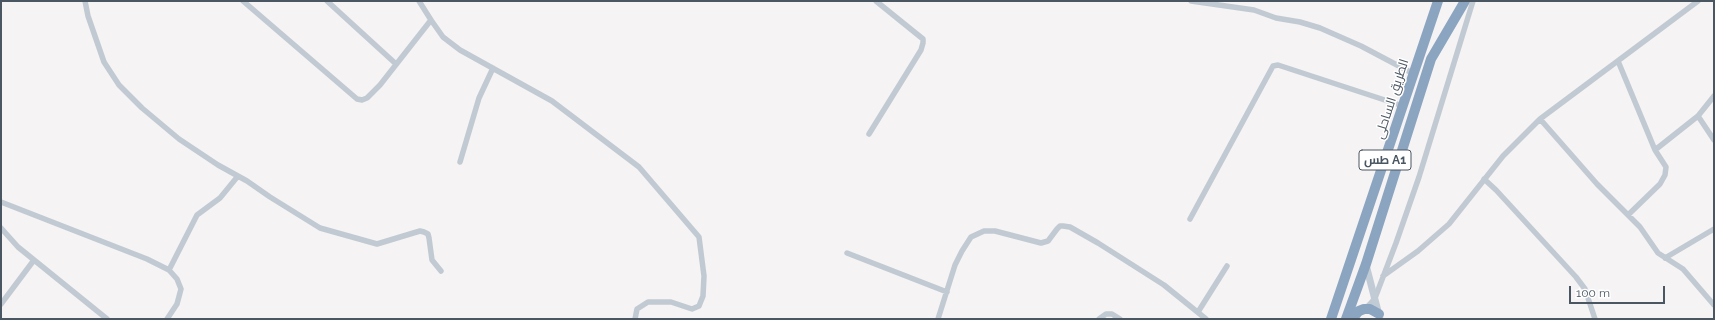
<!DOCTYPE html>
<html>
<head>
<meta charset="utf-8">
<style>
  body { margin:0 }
  #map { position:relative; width:1715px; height:320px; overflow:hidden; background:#f5f3f3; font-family:Raleway,sans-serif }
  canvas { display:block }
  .frame { position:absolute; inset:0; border:2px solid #4a5661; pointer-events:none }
  .scale { position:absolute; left:1569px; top:286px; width:96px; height:18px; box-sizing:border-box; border:2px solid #4a5661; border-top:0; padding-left:5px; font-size:12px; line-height:14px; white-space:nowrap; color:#4a5661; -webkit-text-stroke:3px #fff; paint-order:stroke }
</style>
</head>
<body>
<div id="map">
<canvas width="1715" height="320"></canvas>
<div class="frame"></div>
<div class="scale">100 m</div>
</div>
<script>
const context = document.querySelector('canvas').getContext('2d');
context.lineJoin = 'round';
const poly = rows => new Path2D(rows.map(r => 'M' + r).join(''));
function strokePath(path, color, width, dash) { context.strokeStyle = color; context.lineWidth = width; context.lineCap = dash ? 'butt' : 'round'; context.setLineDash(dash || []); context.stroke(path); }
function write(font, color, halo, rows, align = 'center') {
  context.font = font + ' Raleway,Cairo,sans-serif'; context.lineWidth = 3; context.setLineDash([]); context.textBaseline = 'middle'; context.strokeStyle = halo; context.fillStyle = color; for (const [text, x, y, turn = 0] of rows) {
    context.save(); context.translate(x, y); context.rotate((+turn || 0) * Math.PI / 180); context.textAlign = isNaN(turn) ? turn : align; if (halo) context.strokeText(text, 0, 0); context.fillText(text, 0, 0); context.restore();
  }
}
const street = poly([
  [85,1,88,16,104,62,119,85,142,108,179,139,218,165,247,181,270,197,320,228,377,244,410,234,420,231,424,232,428,234,429,238,432,260,441,271],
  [243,1,357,99,362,100,367,98,380,85,431,20,419,1],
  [327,1,396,64],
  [1191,1,1254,10,1276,18,1300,22,1320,28,1361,46,1414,74],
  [431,20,443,37,460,50,552,101,639,167,699,237,704,276,703,296,699,306,692,309,671,302,648,302,637,309,635,319],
  [1618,61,1655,150],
  [1714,96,1698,116,1714,140],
  [1540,119,1597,184,1640,227,1658,253,1683,269,1714,305],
  [869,134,921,50,923,43,923,39,876,1],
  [460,162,479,98,493,68],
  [1484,179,1496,190,1576,277,1585,289,1595,319],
  [1,202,147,259,169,270,177,279,181,289,177,304,167,319],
  [1628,215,1660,184,1665,175,1666,167,1655,150,1698,116],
  [1190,219,1273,66,1278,65,1403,106],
  [1,228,18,247,107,319],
  [847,253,947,292],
  [1665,258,1714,229],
  [169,270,197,215,220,198,238,176],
  [1383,276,1418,251,1449,224,1503,156,1540,119,1698,1],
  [1,304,34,260],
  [1365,309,1371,303,1375,298,1396,243,1419,177,1473,1],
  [1198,312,1227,266],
  [938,319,955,265,962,251,971,237,984,231,995,231,1041,243,1048,241,1057,229,1060,226,1063,226,1070,227,1098,243,1164,285,1206,319],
  [1099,319,1106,314,1112,314,1120,319]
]);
const secondary = poly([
  [1366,265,1380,319]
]);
const highway = poly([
  [1331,319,1438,1],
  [1346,319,1366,264,1431,59,1465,1],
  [1352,319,1359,311,1364,309,1370,309,1379,314]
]);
const shields = [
  [1385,160,52]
];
const shieldNames = [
  ["طس A1",1385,160]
];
const streetNames = [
  ["الطريق الساحلى",1392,99,-72]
];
strokePath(street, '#c1cad2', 5.5);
strokePath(secondary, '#c1cbd6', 7);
strokePath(highway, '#8ba5c1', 10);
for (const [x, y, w] of shields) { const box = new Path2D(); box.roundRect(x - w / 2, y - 10, w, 20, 3); context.fillStyle = '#fff'; context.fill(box); strokePath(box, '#4a5661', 1); }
write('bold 12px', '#4a5661', null, shieldNames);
write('13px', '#4a5661', '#fff', streetNames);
</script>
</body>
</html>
